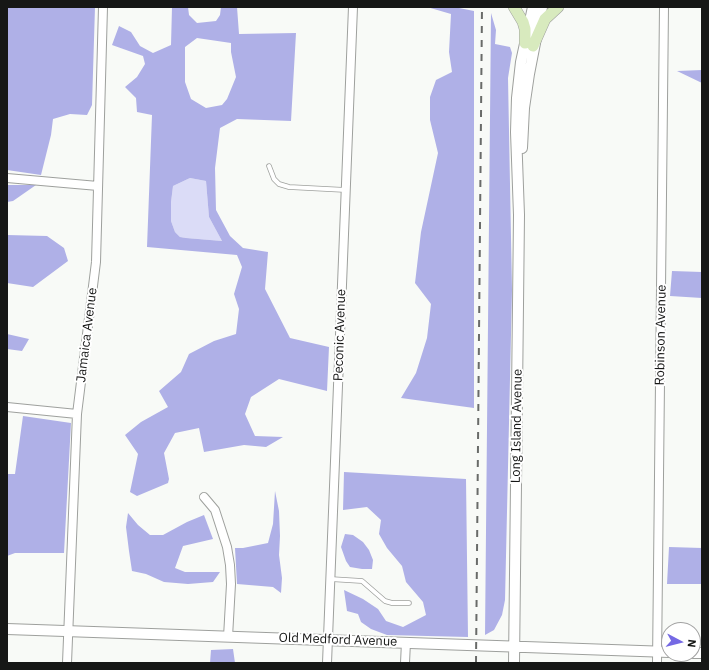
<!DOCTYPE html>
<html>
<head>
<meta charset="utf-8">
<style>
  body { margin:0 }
  #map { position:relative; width:709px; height:670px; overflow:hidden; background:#f8faf7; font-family:"IBM Plex Sans",sans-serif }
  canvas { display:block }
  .frame { position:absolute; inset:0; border:8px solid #161716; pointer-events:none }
  .north { position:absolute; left:661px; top:622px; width:40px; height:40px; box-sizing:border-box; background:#fff; border:1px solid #a2a2a2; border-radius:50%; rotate:97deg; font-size:11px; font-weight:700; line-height:16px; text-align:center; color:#161716 }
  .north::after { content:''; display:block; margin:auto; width:14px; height:18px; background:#7569e4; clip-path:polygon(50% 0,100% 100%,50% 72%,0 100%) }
</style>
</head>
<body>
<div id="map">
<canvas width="709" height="670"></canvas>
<div class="frame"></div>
<div class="north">N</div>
</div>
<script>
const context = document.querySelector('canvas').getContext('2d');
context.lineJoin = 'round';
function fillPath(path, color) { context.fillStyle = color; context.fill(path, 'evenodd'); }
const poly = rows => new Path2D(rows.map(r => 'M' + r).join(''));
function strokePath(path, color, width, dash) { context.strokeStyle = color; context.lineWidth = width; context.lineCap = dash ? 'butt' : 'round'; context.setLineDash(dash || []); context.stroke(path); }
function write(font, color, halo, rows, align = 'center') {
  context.font = font + ' "IBM Plex Sans",sans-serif'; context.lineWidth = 4; context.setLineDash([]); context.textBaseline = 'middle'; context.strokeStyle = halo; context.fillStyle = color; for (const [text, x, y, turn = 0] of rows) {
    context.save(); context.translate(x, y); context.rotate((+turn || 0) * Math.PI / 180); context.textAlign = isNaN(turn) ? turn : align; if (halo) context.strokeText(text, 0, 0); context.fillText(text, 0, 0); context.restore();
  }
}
const green = poly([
  [190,178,206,181,209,217,222,241,186,238,180,237,175,232,171,221,171,202,173,186]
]);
const forest = poly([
  [7,7,95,7,92,105,87,115,70,114,53,119,51,135,41,175,7,170],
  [172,7,188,7,189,15,197,23,216,21,220,15,221,7,237,7,239,34,296,33,291,121,237,119,220,128,215,168,216,210,230,236,243,248,268,252,265,289,290,338,329,347,327,391,279,379,251,397,245,414,255,436,283,437,266,447,244,445,204,452,199,428,175,433,164,453,169,479,168,483,137,496,130,492,138,454,125,435,141,422,168,407,159,391,181,372,189,354,214,341,236,334,239,309,234,294,242,267,237,255,147,247,152,115,137,112,136,98,125,87,137,77,145,64,143,56,112,45,119,26,131,32,140,46,153,53,171,45],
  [197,38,231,43,231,52,236,77,227,99,222,105,206,108,191,99,185,82,185,47],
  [190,178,206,181,209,217,222,241,186,238,180,237,175,232,171,221,171,202,173,186],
  [427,7,454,7,474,11,474,408,401,398,416,373,427,338,431,304,415,283,421,232,438,153,430,120,430,97,436,80,452,72,449,52,451,14],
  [491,13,496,30,495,44,510,47,512,53,508,78,512,290,505,600,502,615,494,630,485,635],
  [702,70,702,83,677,71],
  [7,185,36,185,13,201,7,202],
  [7,235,47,236,64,248,68,261,33,287,7,283],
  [672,271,702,272,702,298,670,296],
  [7,334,29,339,22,351,7,349],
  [23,416,71,423,64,553,15,553,7,556,7,474,15,474],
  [344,472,466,479,468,637,387,635,371,629,361,622,358,614,347,611,344,590,363,599,378,609,386,621,403,627,426,615,423,602,406,582,402,566,387,548,379,534,381,520,367,507,343,510],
  [275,491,279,511,280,536,279,555,282,578,281,593,273,587,237,584,235,548,243,548,268,543,273,524],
  [128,513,138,525,150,535,163,535,187,522,204,515,213,539,183,546,175,568,185,572,220,572,213,582,188,584,164,582,146,574,132,571,129,551,126,527],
  [345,534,353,535,363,542,369,550,373,560,372,569,362,569,350,567,346,561,341,547],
  [669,547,702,548,702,584,667,584],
  [233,649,235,663,210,663,211,650]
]);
const service = poly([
  [269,166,274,179,279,184,289,187,346,190],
  [330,579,362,581,385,601,392,603,409,603]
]);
const minor = poly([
  [7,178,98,186],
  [7,407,77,414],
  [204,497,215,510,227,547,230,565,231,584,228,637],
  [67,663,77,414,96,262,103,7],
  [327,663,353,7],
  [405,663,406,642],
  [657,663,664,7]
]);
const tertiary = poly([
  [522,148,524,108,529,74,542,7],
  [7,629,669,652],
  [693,653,702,653],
  [514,663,519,215,516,132,517,98,521,62,533,7]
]);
const secondary = poly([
  [514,7,523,22,525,29,525,43],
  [533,46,545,19,558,7]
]);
const rail = poly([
  [476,663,482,7]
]);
const streetNames = [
  ["Jamaica Avenue",87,335,-83],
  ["Peconic Avenue",340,335,-88],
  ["Robinson Avenue",661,335,-89],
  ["Long Island Avenue",517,426,-89],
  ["Old Medford Avenue",338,640,2]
];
fillPath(green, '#dbdcf7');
fillPath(forest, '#afb0e7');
strokePath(service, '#9ea09d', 5.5);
strokePath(minor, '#9ea09d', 10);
strokePath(tertiary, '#9ea09d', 12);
strokePath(secondary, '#9ea09d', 12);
strokePath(service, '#fff', 4);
strokePath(minor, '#fff', 8);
strokePath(tertiary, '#fff', 10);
strokePath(secondary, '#d8eabe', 11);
strokePath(rail, '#696b69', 2, [7, 7]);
write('13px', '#161716', '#fff', streetNames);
</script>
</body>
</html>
